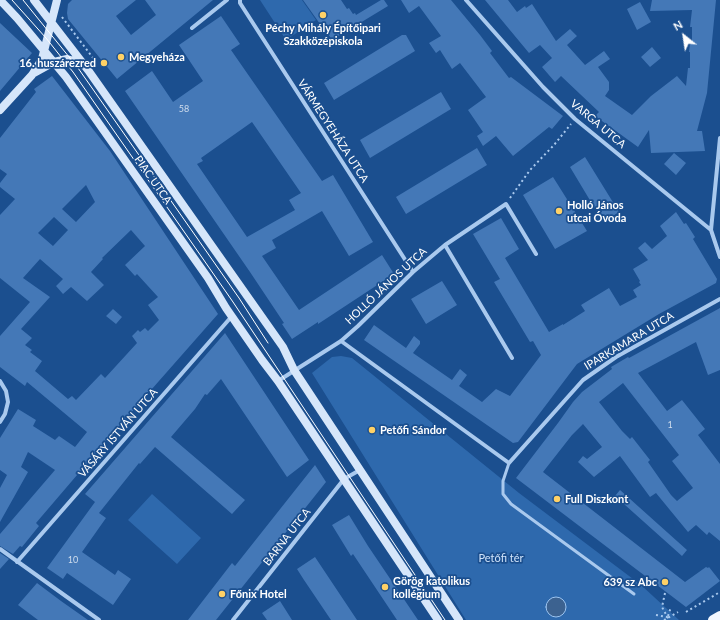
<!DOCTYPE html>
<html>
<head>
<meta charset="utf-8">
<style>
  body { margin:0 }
  #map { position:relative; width:720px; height:620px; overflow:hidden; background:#1b4f8f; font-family:Lato,sans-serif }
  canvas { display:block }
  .north { position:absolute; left:664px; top:16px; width:40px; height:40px; -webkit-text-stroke:3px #1b4f8f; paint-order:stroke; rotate:330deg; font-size:11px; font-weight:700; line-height:16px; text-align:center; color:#fff }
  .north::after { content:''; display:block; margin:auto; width:14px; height:18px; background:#fff; clip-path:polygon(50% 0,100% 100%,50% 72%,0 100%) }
</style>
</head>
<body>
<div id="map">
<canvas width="720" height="620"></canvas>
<div class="north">N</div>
</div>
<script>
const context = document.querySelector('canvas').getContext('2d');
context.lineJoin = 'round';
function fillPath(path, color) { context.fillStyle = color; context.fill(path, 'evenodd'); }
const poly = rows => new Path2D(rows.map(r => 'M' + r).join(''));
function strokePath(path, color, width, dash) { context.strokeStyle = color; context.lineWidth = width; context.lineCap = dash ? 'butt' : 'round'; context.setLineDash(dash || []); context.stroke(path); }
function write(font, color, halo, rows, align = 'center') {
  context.font = font + ' Lato,sans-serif'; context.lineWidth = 3.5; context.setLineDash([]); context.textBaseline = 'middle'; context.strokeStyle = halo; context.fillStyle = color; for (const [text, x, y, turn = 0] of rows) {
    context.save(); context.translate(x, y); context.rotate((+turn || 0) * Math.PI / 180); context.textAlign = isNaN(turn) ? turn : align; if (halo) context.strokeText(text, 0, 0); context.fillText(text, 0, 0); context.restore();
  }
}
const green = poly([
  [260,0,302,0,316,20,286,40],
  [341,356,352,358,519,493,641,585,679,620,466,620,312,373,332,357],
  [152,494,201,538,177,564,128,520]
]);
const water = poly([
  '546 607a10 10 0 1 1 20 0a10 10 0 1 1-20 0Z'
]);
const building = poly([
  [72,0,136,0,116,16,131,35,156,15,145,0,213,0,117,79,68,19,67,13,68,4],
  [303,0,341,0,347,9,349,8,353,14,355,13,356,15,381,0,384,0,388,6,332,40,321,23,320,24],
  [401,0,451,0,480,35,492,51,490,53,509,78,511,77,563,116,552,129,549,127,513,156,496,136,483,146,477,136,483,132,468,110,486,97,460,63,452,69,440,50,436,53,429,43,441,36,419,6,409,13],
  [485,0,508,0,517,12,525,6,526,8,532,4,556,41,570,29,577,36,567,45,585,65,604,51,610,59,598,67,609,82,609,90,605,96,632,115,651,96,677,76,686,86,688,68,690,68,690,52,689,52,690,44,692,44,692,27,690,27,692,10,650,11,652,0,716,0,707,93,697,131,702,131,705,151,651,153,649,130,638,147,595,116,599,112,561,76,555,82,542,67,552,58,540,45,529,53],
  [640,2,651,22,637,30,627,9],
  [221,16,240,44,231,50,322,181,333,175,373,242,349,256,322,211,272,240,276,248,262,256,299,310,382,255,394,274,318,324,318,322,292,339,282,324,284,323,250,272,125,91,152,71,173,102,203,81,179,45],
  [252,122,301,193,289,200,295,210,247,237,197,164,203,161,201,158],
  [0,23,32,53,0,91],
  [402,35,406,35,415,51,334,100,324,83],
  [652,47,661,58,650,67,641,57],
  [52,76,110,151,218,314,107,440,36,523,39,526,22,547,20,546,13,554,0,546,0,534,55,470,28,452,21,467,28,472,0,522,0,488,7,475,0,470,0,438,18,409,36,420,33,426,55,440,59,436,75,447,87,432,27,382,25,386,0,367,0,336,30,302,0,278,0,215,15,199,0,187,0,183,7,174,0,169,0,138,36,92,34,89],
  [86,185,95,202,76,222,62,209],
  [54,217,68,230,53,246,38,233],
  [131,230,145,246,125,265,135,276,137,274,158,297,148,305,159,320,148,331,145,328,140,332,138,330,132,336,137,343,105,378,101,374,76,400,72,396,68,399,35,371,42,361,30,352,32,350,25,345,32,338,21,329,50,297,23,278,40,259,63,279,56,286,63,294,71,287,87,301,104,285,91,272,103,259,102,258],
  [441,92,451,109,370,158,360,140],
  [477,148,487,165,406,214,396,197],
  [674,153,686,163,676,175,664,164],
  [585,157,619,212,603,222,570,167],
  [553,177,587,231,555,249,523,195],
  [676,212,684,224,686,223,695,237,693,239,717,279,716,283,659,314,577,364,518,442,513,443,364,340,374,325,406,348,414,336,420,341,420,344,413,353,452,380,460,369,467,375,459,386,482,402,496,389,510,396,541,355,533,341,530,342,494,282,500,279,473,234,501,218,519,249,505,258,549,332,563,324,563,325,585,311,581,305,609,288,620,306,637,297,633,290,641,285,639,282,640,281,633,269,648,260,638,248,645,242,652,249,667,236,660,226],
  [442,281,457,305,426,324,411,299],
  [720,308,720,370,708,375,696,342,638,373,667,411,682,400,705,429,698,435,720,464,720,541,709,532,707,535,696,525,688,532,656,493,650,497,620,456,594,477,578,462,583,456,587,459,602,447,583,424,572,435,543,472,685,582,706,567,708,568,709,567,720,581,686,607,516,478,558,423,573,402,582,392,612,369,611,367,628,357,629,358],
  [623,383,679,455,672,461,693,488,677,501,671,495,648,462,650,460,632,437,630,439,622,431,599,402],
  [113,309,122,317,116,324,106,316],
  [225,333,309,460,287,477,221,379,207,395,205,394,195,409,171,437,245,500,232,514,155,447,140,464,139,463,99,513,106,518,82,552,115,575,118,570,131,579,113,605,67,573,63,579,47,568,95,502,85,494],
  [315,465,326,482,216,620,188,620,232,563,235,566],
  [620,490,687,550,682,556,615,496],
  [349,515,368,546,418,620,397,620,353,554,351,556,332,525],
  [0,553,9,559,0,569],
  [315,557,357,620,331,620,304,580,297,569],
  [37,583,61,601,88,620,38,620,18,605],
  [280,601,292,620,267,620,262,613]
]);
const path = poly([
  [62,17,93,58,90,60],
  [510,198,530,170,554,145,571,124],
  [665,593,662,607,669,620],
  [686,612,720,592],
  [656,615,667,617],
  [668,616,671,607],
  [664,620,678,612]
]);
const lane = poly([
  [509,463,503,481,503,494,511,504,634,594]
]);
const street = poly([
  [240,0,240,3,413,272],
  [466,0,543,87,575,119,711,230,720,257],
  [192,28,227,0],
  [711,230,720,138],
  [445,245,512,358],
  [341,341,509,463,583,380,616,357,720,299],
  [0,381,6,391,8,402,5,414,0,422],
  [278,381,341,341,358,326,413,272,445,245,506,204,536,254],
  [0,549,99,620],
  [17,562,232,316],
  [233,620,344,479,360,470]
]);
const secondary = poly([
  [0,0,17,18,66,77,208,278,226,308,262,360,278,381,438,620],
  [34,0,88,70,283,347,294,370,459,620],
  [34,73,54,62,67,59,84,64],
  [0,110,32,75,42,59,57,0]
]);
const primary = poly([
  [713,620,720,616]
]);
const tram = poly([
  [12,0,46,38,73,72,233,302,445,620],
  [23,0,78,68,239,298,268,343]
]);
const markers = [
  [323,15,4,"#ffd166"],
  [121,57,4,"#ffd166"],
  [104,63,4,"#ffd166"],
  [559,211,4,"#ffd166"],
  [372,430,4,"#ffd166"],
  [557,499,4,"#ffd166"],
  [665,582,4,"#ffd166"],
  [385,587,4,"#ffd166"],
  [222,594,4,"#ffd166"]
];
const numberNames = [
  ["58",184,109],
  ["1",670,425],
  ["10",73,560]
];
const poiNames = [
  ["Péchy Mihály Építőipari",323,28,"center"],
  ["Szakközépiskola",323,41,"center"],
  ["Megyeháza",129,57],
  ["16. huszárezred",96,63,"right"],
  ["Holló János",567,205],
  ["utcai Óvoda",567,218],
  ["Petőfi Sándor",380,430],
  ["Full Diszkont",565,499],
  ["Görög katolikus",393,581],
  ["kollégium",393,594],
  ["639 sz Abc",657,582,"right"],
  ["Főnix Hotel",230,594]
];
const streetNames = [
  ["VARGA UTCA",598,124,40],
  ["VÁRMEGYEHÁZA UTCA",333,131,57],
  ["PIAC UTCA",153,180,55],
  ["HOLLÓ JÁNOS UTCA",386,286,-43],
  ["IPARKAMARA UTCA",629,341,-31],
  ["VÁSÁRY ISTVÁN UTCA",118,433,-49],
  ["BARNA UTCA",287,537,-52]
];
const parkNames = [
  ["Petőfi tér",501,558]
];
fillPath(green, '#2e69ad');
fillPath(water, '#3c6290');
strokePath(water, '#9cc4f0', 1);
fillPath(building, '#4478b7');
strokePath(path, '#a9c9ee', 2, [2, 3]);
strokePath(lane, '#a9c9ee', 3);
strokePath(street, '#a9c9ee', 4);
strokePath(secondary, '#d6e6fa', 8);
strokePath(primary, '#f0f6ff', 10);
strokePath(tram, '#fff', 1);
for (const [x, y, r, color] of markers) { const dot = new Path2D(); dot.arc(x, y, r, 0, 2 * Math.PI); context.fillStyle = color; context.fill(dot); strokePath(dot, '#1b4f8f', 1.5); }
write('9px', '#d0dded', null, numberNames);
write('bold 11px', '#fff', '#1b4f8f', poiNames, 'left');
write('11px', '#fff', '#1b4f8f', streetNames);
write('11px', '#cfe3fa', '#1b4f8f', parkNames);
</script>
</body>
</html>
